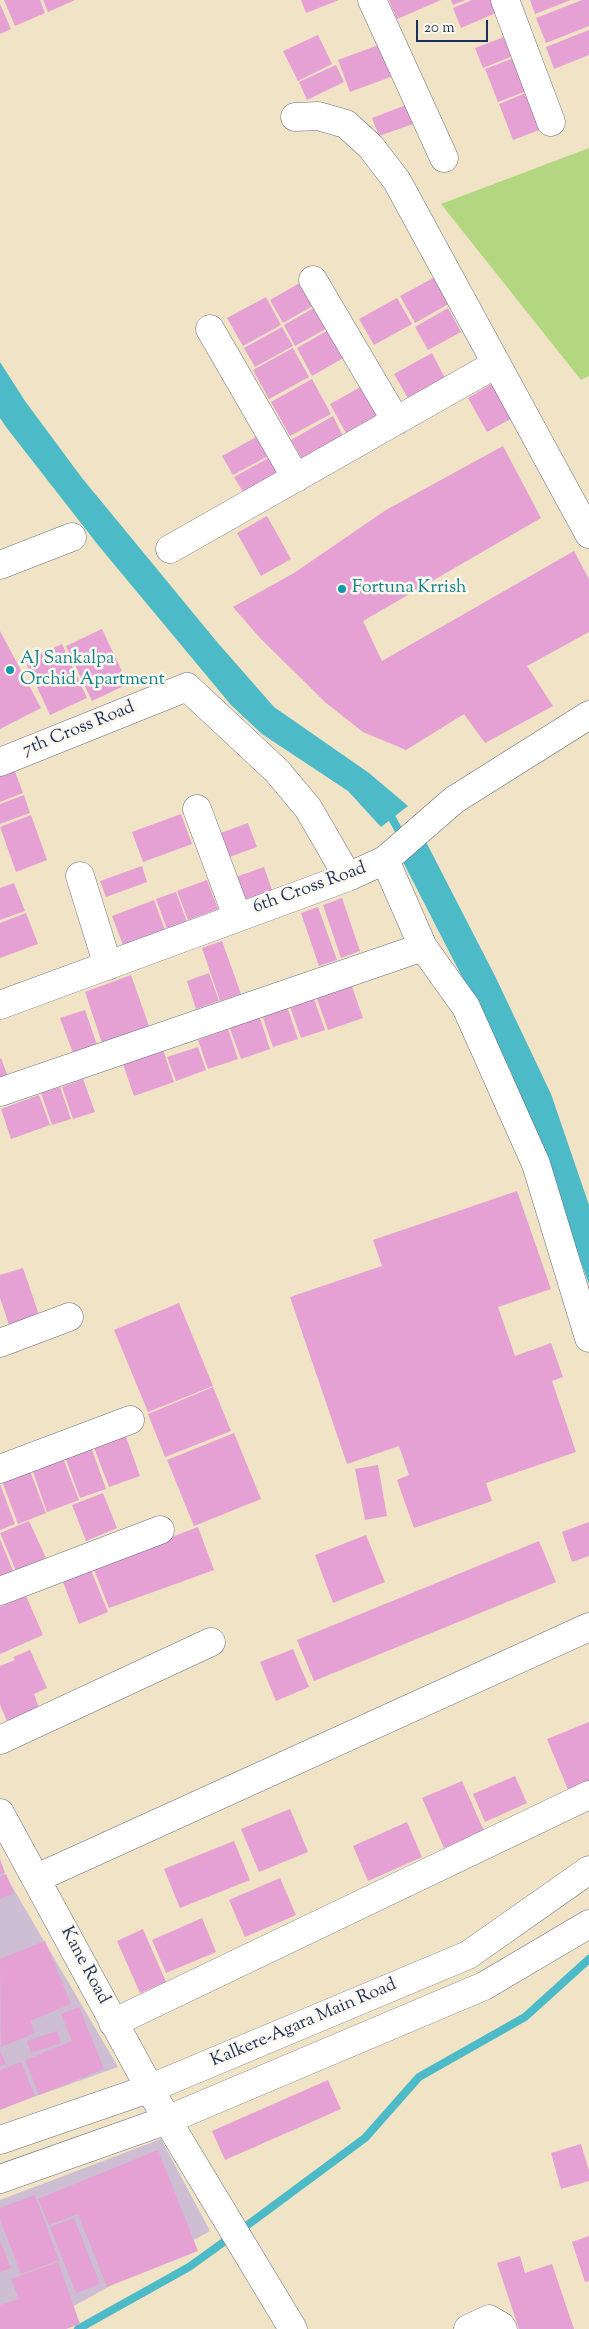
<!DOCTYPE html>
<html>
<head>
<meta charset="utf-8">
<style>
  body { margin:0 }
  #map { position:relative; width:589px; height:2329px; overflow:hidden; background:#f1e3c6; font-family:"Sorts Mill Goudy",serif }
  canvas { display:block }
  .scale { position:absolute; left:416px; top:20px; width:72px; height:22px; box-sizing:border-box; border:2px solid #1b2f5e; border-top:0; padding-left:6px; font-size:15px; line-height:18px; white-space:nowrap; color:#1b2f5e; -webkit-text-stroke:4px #fbf7ec; paint-order:stroke }
</style>
</head>
<body>
<div id="map">
<canvas width="589" height="2329"></canvas>
<div class="scale">20 m</div>
</div>
<script>
const context = document.querySelector('canvas').getContext('2d');
context.lineJoin = 'round';
function fillPath(path, color) { context.fillStyle = color; context.fill(path, 'evenodd'); }
const poly = rows => new Path2D(rows.map(r => 'M' + r).join(''));
function strokePath(path, color, width, dash) { context.strokeStyle = color; context.lineWidth = width; context.lineCap = dash ? 'butt' : 'round'; context.setLineDash(dash || []); context.stroke(path); }
function write(font, color, halo, rows, align = 'center') {
  context.font = font + ' "Sorts Mill Goudy",serif'; context.lineWidth = 5; context.setLineDash([]); context.textBaseline = 'middle'; context.strokeStyle = halo; context.fillStyle = color; for (const [text, x, y, turn = 0] of rows) {
    context.save(); context.translate(x, y); context.rotate((+turn || 0) * Math.PI / 180); context.textAlign = isNaN(turn) ? turn : align; if (halo) context.strokeText(text, 0, 0); context.fillText(text, 0, 0); context.restore();
  }
}
const industrial = poly([
  [0,1866,118,2067,0,2109],
  [161,2139,210,2231,32,2329,0,2329,0,2200]
]);
const green = poly([
  [589,148,589,376,581,380,441,204]
]);
const water = poly([
  [0,362,25,401,82,478,217,642,274,707,369,773,408,806,381,827,348,791,262,734,231,705,98,545,6,427,0,418],
  [423,836,495,976,551,1094,589,1205,589,1284,511,1072,401,858]
]);
const stream = poly([
  [388,811,403,838],
  [78,2329,189,2267,253,2221,365,2138,419,2077,525,2017,589,1959]
]);
const building = poly([
  [4,0,40,0,45,13,15,26],
  [43,0,75,0,48,12],
  [301,0,339,0,306,13],
  [389,0,441,0,397,19],
  [451,0,466,0,453,5],
  [472,0,499,0,503,10,461,28,453,8],
  [530,0,571,0,535,14],
  [582,0,589,0,589,26,546,43,536,18],
  [0,4,11,29,0,34],
  [589,30,589,55,554,69,546,47],
  [318,35,332,64,298,81,283,51],
  [510,35,518,54,483,68,475,48],
  [384,43,396,75,350,92,338,60],
  [519,56,532,89,498,102,485,69],
  [336,65,344,82,307,100,299,82],
  [533,90,547,127,513,140,499,104],
  [406,105,413,124,379,136,372,118],
  [437,276,452,302,415,323,400,296],
  [305,280,318,303,283,323,270,300],
  [266,297,281,325,243,346,227,318],
  [397,298,412,324,374,345,359,319],
  [319,305,331,326,295,346,284,325],
  [448,308,461,332,428,350,415,327],
  [282,327,293,346,255,367,244,348],
  [330,329,345,357,312,376,297,348],
  [293,348,309,377,269,399,253,370],
  [432,353,446,380,409,400,394,374],
  [312,379,331,414,290,436,271,402],
  [495,382,514,417,487,432,468,398],
  [366,384,383,415,347,435,330,404],
  [333,416,344,438,303,460,291,440],
  [258,436,270,455,233,475,222,456],
  [503,446,541,518,363,621,382,661,574,551,589,579,589,632,527,666,553,706,485,743,464,714,406,750,363,732,326,703,260,638,233,607,294,573,386,510],
  [270,457,282,477,246,497,234,477],
  [267,516,291,559,261,576,237,533],
  [102,629,128,684,92,701,66,646],
  [0,631,41,708,0,729],
  [62,644,87,698,50,715,25,661],
  [14,769,23,793,0,802,0,774],
  [24,795,30,813,0,824,0,804],
  [181,814,192,844,143,862,132,832],
  [31,815,47,860,16,872,0,827],
  [248,823,257,847,224,859,215,835],
  [142,866,147,882,106,897,100,881],
  [264,867,272,890,242,901,233,878],
  [207,880,218,909,188,920,177,891],
  [14,883,25,911,0,920,0,888],
  [176,892,187,922,167,929,156,899],
  [342,898,360,951,341,958,323,905],
  [154,900,165,930,123,945,112,916],
  [318,907,337,960,319,966,301,913],
  [26,913,38,944,0,958,0,923],
  [222,941,241,994,220,1001,202,948],
  [209,973,219,1001,196,1009,187,981],
  [131,975,149,1026,102,1043,85,992],
  [351,984,363,1018,328,1030,316,996],
  [313,996,325,1030,301,1038,289,1004],
  [287,1006,298,1039,273,1047,262,1015],
  [85,1010,97,1045,73,1053,60,1018],
  [259,1015,270,1049,241,1059,229,1026],
  [228,1029,238,1059,208,1069,198,1040],
  [198,1047,206,1070,176,1081,167,1057],
  [163,1050,174,1082,134,1096,123,1064],
  [1,1058,8,1077,0,1080,0,1059],
  [83,1079,95,1112,73,1119,62,1087],
  [60,1087,71,1119,52,1125,41,1093],
  [39,1095,50,1125,11,1139,1,1109],
  [517,1191,551,1289,498,1307,515,1356,551,1343,563,1377,552,1381,576,1452,486,1483,492,1501,414,1528,397,1480,409,1475,399,1446,347,1464,290,1297,382,1266,373,1240],
  [23,1268,39,1315,9,1325,0,1298,0,1275],
  [179,1303,213,1386,148,1412,114,1330],
  [213,1387,231,1431,165,1457,148,1414],
  [234,1433,261,1499,194,1526,167,1460],
  [125,1434,140,1476,109,1487,93,1445],
  [91,1447,106,1489,80,1498,65,1457],
  [63,1458,79,1500,47,1512,32,1469],
  [378,1465,387,1516,365,1520,355,1469],
  [30,1471,46,1513,18,1524,2,1481],
  [0,1484,15,1524,0,1530],
  [103,1493,117,1528,86,1541,72,1505],
  [29,1521,46,1558,16,1571,0,1533],
  [589,1522,589,1556,572,1562,562,1532],
  [198,1527,214,1570,109,1608,93,1567],
  [366,1535,385,1582,333,1603,315,1555],
  [0,1539,14,1573,0,1579],
  [539,1541,556,1582,314,1681,297,1640],
  [91,1570,108,1612,79,1624,63,1582],
  [26,1596,43,1635,0,1654,0,1607],
  [293,1649,309,1687,276,1701,260,1662],
  [30,1650,47,1688,34,1694,39,1708,7,1721,0,1705,0,1666,15,1660,13,1657],
  [589,1722,589,1784,569,1792,547,1739],
  [515,1776,527,1803,485,1822,473,1794],
  [462,1781,484,1831,444,1848,422,1798],
  [290,1809,308,1852,259,1872,241,1829],
  [407,1822,422,1857,368,1881,353,1846],
  [234,1841,250,1880,180,1908,164,1869],
  [0,1859,5,1873,0,1874],
  [6,1874,14,1893,0,1899,0,1877],
  [280,1878,296,1915,245,1937,229,1900],
  [202,1918,216,1952,166,1973,152,1940],
  [143,1929,166,1982,140,1993,117,1941],
  [45,1941,71,2004,30,2021,35,2033,1,2047,0,1959],
  [79,2007,104,2069,39,2095,25,2060,72,2041,61,2014],
  [57,2031,61,2043,31,2053,27,2041],
  [0,2051,6,2064,0,2066],
  [21,2062,35,2096,0,2110,0,2070],
  [328,2080,341,2109,225,2160,212,2131],
  [581,2144,589,2171,589,2181,561,2189,551,2153],
  [158,2150,198,2251,107,2287,78,2214,49,2225,38,2199],
  [35,2195,59,2260,21,2274,0,2219,0,2208],
  [74,2218,100,2284,76,2293,50,2227],
  [589,2236,589,2281,585,2282,572,2242],
  [0,2241,11,2268,0,2272],
  [520,2256,525,2273,552,2264,574,2329,519,2329,497,2263],
  [58,2262,80,2324,66,2329,0,2329,0,2305,19,2299,11,2279]
]);
const minor = poly([
  [372,0,444,158],
  [505,0,551,122],
  [295,117,318,116,346,124,371,147,397,181,589,534],
  [313,280,396,421],
  [210,329,296,478],
  [170,549,496,364],
  [0,565,72,537],
  [0,762,187,687,277,771,308,808,348,877],
  [197,809,237,916],
  [385,860,423,947,466,1007,536,1164,589,1338],
  [80,876,108,966],
  [0,1005,348,877,385,860,454,800,589,715],
  [0,1092,423,947],
  [0,1343,69,1317],
  [0,1469,130,1420],
  [0,1591,160,1530],
  [0,1740,211,1642],
  [0,1813,167,2120,293,2329],
  [37,1878,589,1627],
  [113,2023,589,1795],
  [0,2140,151,2088,468,1955,589,1870],
  [0,2179,167,2120,484,1986,589,1924],
  [468,2329,489,2319,501,2326,503,2329]
]);
const markers = [
  [342,589,5,"#0f9aa8"],
  [10,670,5,"#0f9aa8"]
];
const cultureNames = [
  ["Fortuna Krrish",352,589],
  ["AJ Sankalpa",20,660],
  ["Orchid Apartment",20,681]
];
const streetNames = [
  ["7th Cross Road",79,730,-22],
  ["6th Cross Road",310,889,-20],
  ["Kane Road",84,1966,62],
  ["Kalkere-Agara Main Road",304,2024,-23]
];
fillPath(industrial, '#cdbed3');
fillPath(green, '#b2d780');
fillPath(water, '#4dbac7');
strokePath(stream, '#4dbac7', 8);
fillPath(building, '#e5a1d4');
strokePath(minor, '#666e82', 29);
strokePath(minor, '#fff', 28);
for (const [x, y, r, color] of markers) { const dot = new Path2D(); dot.arc(x, y, r, 0, 2 * Math.PI); context.fillStyle = color; context.fill(dot); strokePath(dot, '#fbf7ec', 2); }
write('18px', '#0d838f', '#fbf7ec', cultureNames, 'left');
write('18px', '#1b2f5e', '#fbf7ec', streetNames);
</script>
</body>
</html>
